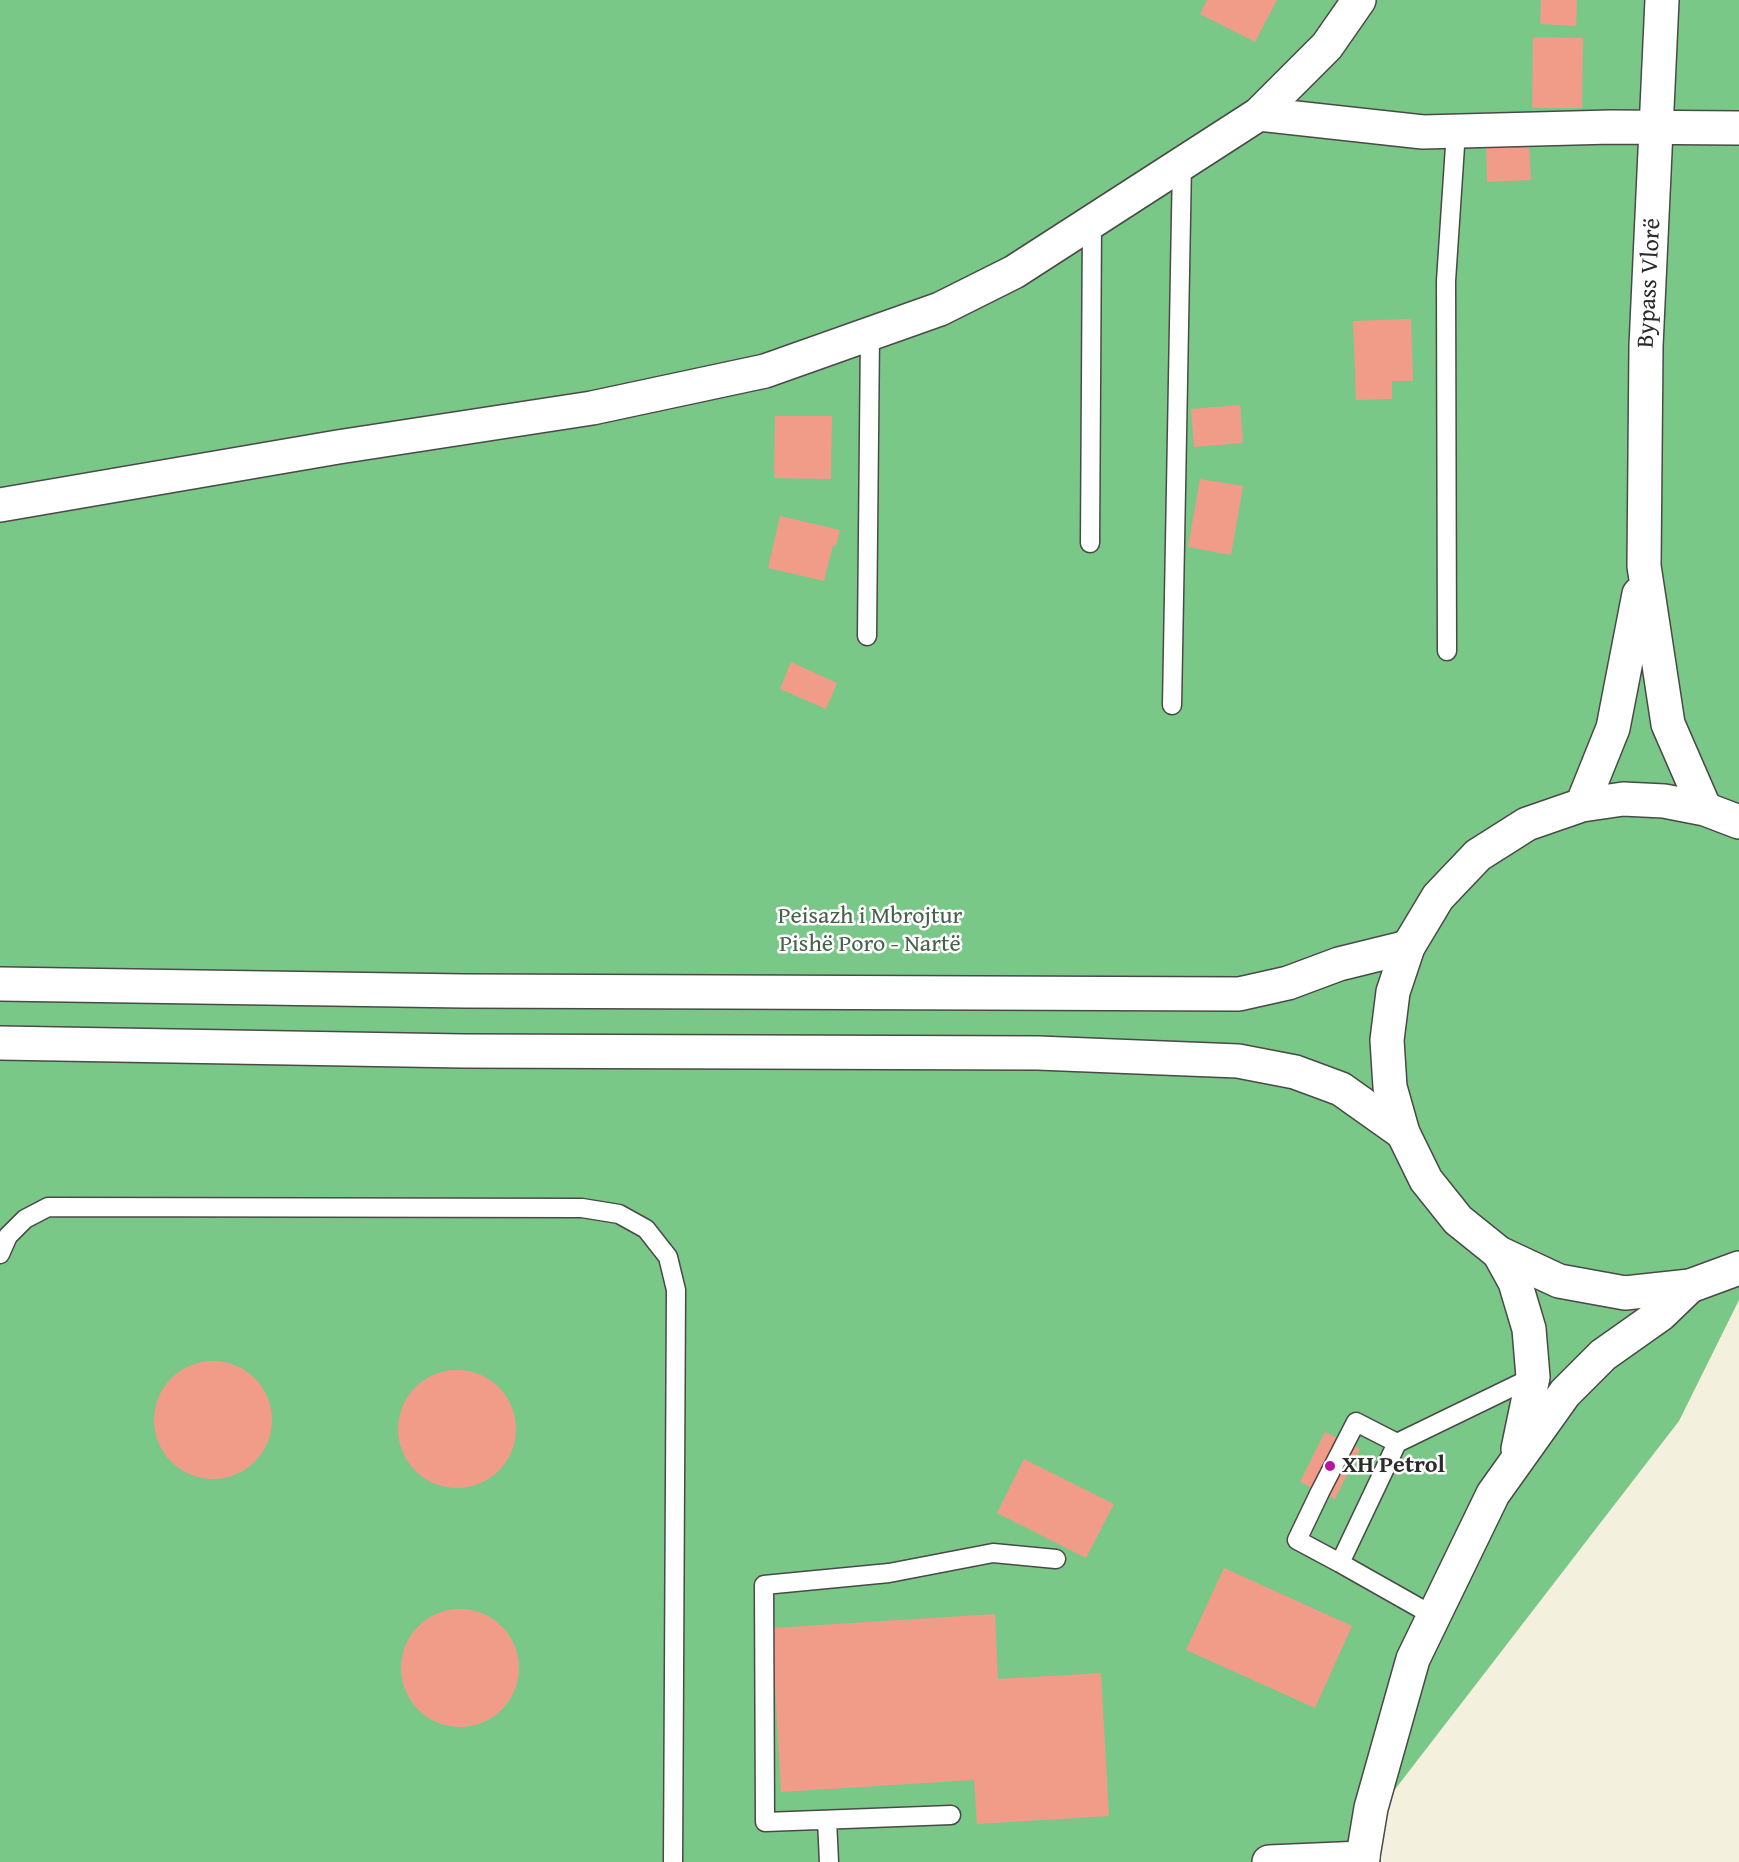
<!DOCTYPE html>
<html>
<head>
<meta charset="utf-8">
<style>
  body { margin:0 }
  canvas { display:block; background:#f4f0de }
</style>
</head>
<body>
<canvas width="1739" height="1862"></canvas>
<script>
const context = document.querySelector('canvas').getContext('2d');
context.lineJoin = 'round';
function fillPath(path, color) { context.fillStyle = color; context.fill(path, 'evenodd'); }
const poly = rows => new Path2D(rows.map(r => 'M' + r).join(''));
function strokePath(path, color, width, dash) { context.strokeStyle = color; context.lineWidth = width; context.lineCap = dash ? 'butt' : 'round'; context.setLineDash(dash || []); context.stroke(path); }
function write(font, color, halo, rows, align = 'center') {
  context.font = font + ' "Gentium Book Plus",serif'; context.lineWidth = 5; context.setLineDash([]); context.textBaseline = 'middle'; context.strokeStyle = halo; context.fillStyle = color; for (const [text, x, y, turn = 0] of rows) {
    context.save(); context.translate(x, y); context.rotate((+turn || 0) * Math.PI / 180); context.textAlign = isNaN(turn) ? turn : align; if (halo) context.strokeText(text, 0, 0); context.fillText(text, 0, 0); context.restore();
  }
}
const green = poly([
  [0,0,1739,0,1739,1300,1679,1421,1339,1862,0,1862]
]);
const building = poly([
  [1207,0,1277,0,1255,42,1200,14],
  [1541,0,1577,0,1576,26,1540,24],
  [1533,37,1583,38,1582,108,1532,108],
  [1529,145,1531,180,1487,182,1486,147],
  [1411,319,1413,381,1392,381,1392,399,1356,400,1353,321],
  [1240,405,1243,443,1194,447,1191,409],
  [775,416,832,416,831,479,774,478],
  [1200,479,1243,486,1231,555,1188,547],
  [780,516,840,530,836,546,833,545,824,581,768,568],
  [791,662,837,683,826,709,780,689],
  '154 1420a59 59 0 1 1 118 0a59 59 0 1 1-118 0Z',
  '398 1429a59 59 0 1 1 118 0a59 59 0 1 1-118 0Z',
  [1325,1432,1360,1449,1335,1499,1300,1482],
  [1024,1459,1114,1504,1086,1558,997,1513],
  [1224,1568,1352,1626,1315,1708,1186,1650],
  '401 1668a59 59 0 1 1 118 0a59 59 0 1 1-118 0Z',
  [995,1614,998,1679,1101,1673,1109,1816,977,1824,974,1780,781,1792,772,1628]
]);
const service = poly([
  [1090,543,1092,223],
  [867,636,870,334],
  [1447,651,1446,281,1456,131],
  [1172,705,1182,163],
  [0,1254,8,1236,25,1219,48,1207,582,1208,619,1214,646,1229,668,1257,676,1290,673,1862],
  [1340,1563,1297,1540,1320,1492,1356,1422,1397,1443],
  [1432,1615,1340,1563,1397,1443,1533,1377],
  [951,1815,765,1822,764,1585,889,1573,993,1553,1056,1559],
  [827,1820,829,1862]
]);
const minor = poly([
  [1259,114,1423,132,1611,127,1739,128],
  [0,505,338,447,592,408,765,371,940,309,1014,272,1259,114,1327,46,1359,0],
  [1269,1862,1363,1858]
]);
const secondary = poly([
  [1499,1253,1515,1282,1529,1329,1533,1377,1518,1449],
  [1362,1862,1371,1808,1413,1659,1493,1494,1565,1393,1603,1355,1661,1314,1690,1286]
]);
const primary = poly([
  [1662,0,1646,346,1644,566,1668,724,1705,809],
  [1582,805,1613,728,1639,594],
  [1739,822,1705,809,1664,801,1623,799,1582,805,1527,824,1478,855,1438,897,1408,947,1393,992,1387,1040,1390,1087,1403,1133,1426,1180,1458,1220,1499,1253,1559,1281,1625,1293,1690,1286,1739,1268]
]);
const motorway = poly([
  [0,984,464,991,1239,994,1288,983,1339,964,1408,947],
  [0,1043,463,1051,1038,1053,1238,1061,1295,1072,1341,1089,1403,1133]
]);
const markers = [
  [1330,1466,6,"#b5179e"]
];
const streetNames = [
  ["Bypass Vlorë",1650,283,-87]
];
const parkNames = [
  ["Peisazh i Mbrojtur",870,917],
  ["Pishë Poro - Nartë",870,945]
];
const poiNames = [
  ["XH Petrol",1342,1466]
];
fillPath(green, '#7ac888');
fillPath(building, '#f09c88');
strokePath(service, '#494946', 21);
strokePath(minor, '#494946', 36);
strokePath(secondary, '#494946', 36);
strokePath(primary, '#494946', 36);
strokePath(motorway, '#494946', 36);
strokePath(service, '#fff', 18);
strokePath(minor, '#fff', 33);
strokePath(secondary, '#fff', 33);
strokePath(primary, '#fff', 33);
strokePath(motorway, '#fff', 33);
for (const [x, y, r, color] of markers) { const dot = new Path2D(); dot.arc(x, y, r, 0, 2 * Math.PI); context.fillStyle = color; context.fill(dot); strokePath(dot, '#fff', 2); }
write('24px', '#2b2b2b', '#fff', streetNames);
write('24px', '#47624c', '#fff', parkNames);
write('bold 24px', '#2b2b2b', '#fff', poiNames, 'left');
</script>
</body>
</html>
